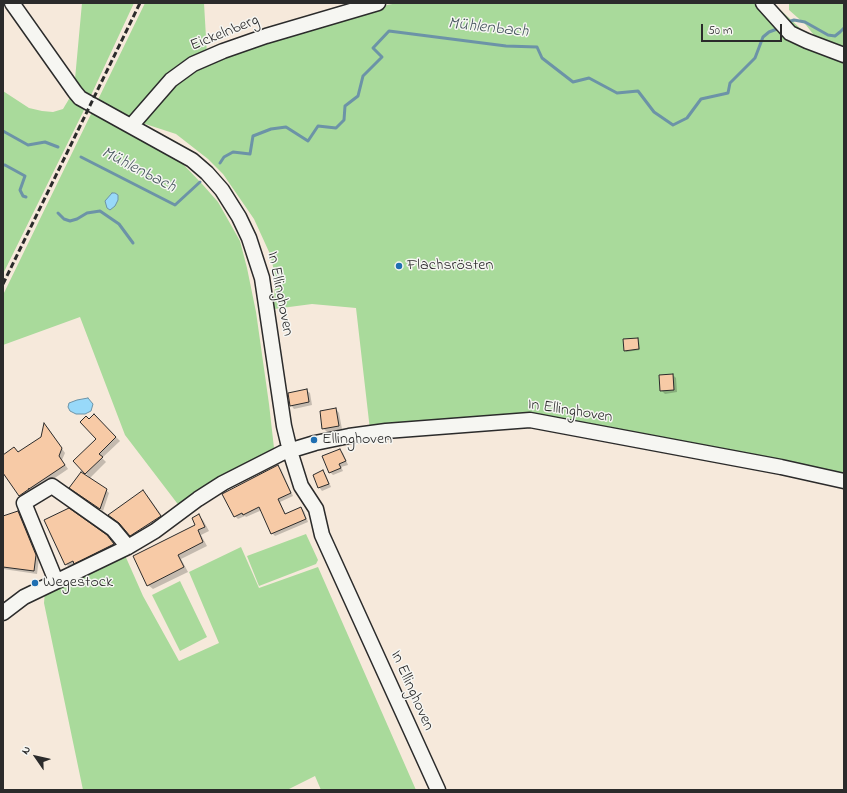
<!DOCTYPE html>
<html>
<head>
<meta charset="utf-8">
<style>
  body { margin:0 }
  #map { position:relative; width:847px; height:793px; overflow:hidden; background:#f6e9db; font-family:"Indie Flower",sans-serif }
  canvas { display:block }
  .frame { position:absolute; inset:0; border:4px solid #2b2b2b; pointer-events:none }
  .north { position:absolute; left:16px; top:737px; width:40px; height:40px; -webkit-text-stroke:3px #f6f6f2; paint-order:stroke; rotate:304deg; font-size:11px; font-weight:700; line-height:16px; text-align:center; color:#2b2b2b }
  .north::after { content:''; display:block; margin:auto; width:14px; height:18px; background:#2b2b2b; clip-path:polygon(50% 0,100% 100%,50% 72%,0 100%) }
  .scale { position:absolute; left:701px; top:24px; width:81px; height:18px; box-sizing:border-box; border:2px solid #2b2b2b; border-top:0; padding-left:5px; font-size:12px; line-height:14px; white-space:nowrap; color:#2b2b2b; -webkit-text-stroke:3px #f6f6f2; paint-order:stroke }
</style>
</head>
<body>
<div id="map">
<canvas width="847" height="793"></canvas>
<div class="frame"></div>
<div class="north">N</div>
<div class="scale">50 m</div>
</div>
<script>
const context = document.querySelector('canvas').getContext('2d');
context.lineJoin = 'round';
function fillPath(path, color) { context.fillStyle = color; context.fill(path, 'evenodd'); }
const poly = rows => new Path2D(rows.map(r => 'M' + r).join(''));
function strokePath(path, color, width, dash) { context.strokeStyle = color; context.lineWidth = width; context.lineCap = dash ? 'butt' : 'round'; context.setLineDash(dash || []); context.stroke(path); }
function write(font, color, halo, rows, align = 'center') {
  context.font = font + ' "Indie Flower",sans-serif'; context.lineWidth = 3; context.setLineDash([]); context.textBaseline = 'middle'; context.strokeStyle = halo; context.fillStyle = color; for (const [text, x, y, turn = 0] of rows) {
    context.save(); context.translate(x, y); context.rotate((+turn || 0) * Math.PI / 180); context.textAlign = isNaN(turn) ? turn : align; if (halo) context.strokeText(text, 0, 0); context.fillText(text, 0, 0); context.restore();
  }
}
const green = poly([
  [82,3,134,3,86,106,3,274,3,91,29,108,42,111,53,112,63,109,69,99,75,79],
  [145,3,204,3,207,55,354,11,398,3,773,3,802,30,813,43,844,55,844,477,547,418,370,430,356,308,312,304,274,309,275,275,270,254,254,219,223,174,208,159,176,134,133,120,181,162,203,185,218,202,240,241,247,268,256,312,269,404,274,448,207,487,180,507,125,435,80,317,3,345,3,295],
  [789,3,844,3,844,48,822,41,813,34,806,25,789,10],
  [306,534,318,560,316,564,259,586,247,556],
  [241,547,259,588,318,567,416,790,321,790,315,776,287,790,83,790,44,603,45,591,124,553,143,596,179,661,219,643,189,572],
  [180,581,207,637,180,651,152,595]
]);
const water = poly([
  [112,193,115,193,118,195,118,200,115,206,110,210,107,208,105,201,112,193],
  [88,398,93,404,91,411,85,414,76,414,70,411,68,407,69,403,77,400,88,398]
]);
const shadow = poly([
  [638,339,639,340,640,350,626,352,625,350],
  [673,375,676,378,677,392,665,394,661,390],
  [306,390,310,393,312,405,294,409,291,405],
  [336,409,339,413,342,429,327,432,323,428],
  [94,415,120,441,102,458,106,462,90,478,74,461,97,439,89,421],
  [48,428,65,453,62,460,68,469,24,499,3,471,3,456,18,453,42,438],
  [340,450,343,453,348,465,341,467,343,471,333,475,330,472],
  [278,466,281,469,293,496,280,502,286,515,301,508,304,511,308,522,275,536,272,533,262,510,246,517,245,516,238,519,235,516],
  [323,471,326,475,331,487,322,491,319,487],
  [73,490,106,490,109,493,103,511],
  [147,495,165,520,135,539,123,526,109,515],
  [18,512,21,515,39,558,37,574,3,569,3,517],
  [199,516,203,520,209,531,201,535,207,546,181,559,188,572,153,589,148,585,196,526],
  [112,541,118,549,71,569,66,564]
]);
const stream = poly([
  [788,22,794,20,805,22,828,35,835,36,840,32,844,28],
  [3,131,28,145,45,142,58,147],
  [81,157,175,205,200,182],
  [220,163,224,157,233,152,250,154,253,136,271,129,286,127,308,141,318,126,336,128,344,120,345,106,358,96,363,76,382,57,373,48,389,31,506,46,537,47,542,58,573,82,589,78,617,93,638,91,654,112,673,125,687,118,701,99,728,93,730,83,755,58,763,37,769,32,777,29],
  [3,165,5,165,25,176,20,190,23,196,26,197],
  [58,213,64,219,70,221,77,219,87,213,100,211,119,224,133,243]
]);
const building = poly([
  [638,338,639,349,624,351,623,339,638,338],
  [673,374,674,390,660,391,659,375,673,374],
  [307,389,309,402,290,406,288,393,307,389],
  [336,408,339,426,322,429,320,411,336,408],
  [94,414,116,437,99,454,103,457,85,474,73,461,96,439,80,422,86,416,89,419,94,414],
  [44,423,62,448,59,456,65,465,29,489,29,488,29,489,19,496,3,473,3,455,14,447,18,452,41,437,44,423],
  [340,449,346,461,339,464,341,468,329,473,322,456,340,449],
  [278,465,291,493,278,499,285,514,301,507,306,519,271,534,259,507,243,515,242,513,234,517,222,494,278,465],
  [323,470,329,484,318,488,313,475,323,470],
  [81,472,107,489,100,509,69,488,81,472],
  [143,490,161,516,130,536,119,523,108,515,143,490],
  [69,508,107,535,114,544,74,564,73,561,65,565,44,520,69,508],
  [18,511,36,555,34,571,3,567,3,516,18,511],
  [199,514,205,527,198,530,203,542,178,555,184,567,147,586,133,556,195,525,192,518,199,514]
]);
const minor = poly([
  [12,3,75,92,80,98,192,160,207,173,222,190,239,217,249,238,262,278,284,426,290,451,301,486,316,509,322,535,438,790],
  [763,3,790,33,807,41,844,55],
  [131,126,171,80,193,64,223,51,266,36,378,3],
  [56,581,24,503,52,486,113,529,128,547],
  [3,613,24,597,128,547,155,531,198,499,223,483,282,453,315,443,349,436,386,431,530,420,781,467,844,481]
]);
const rail = poly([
  [3,284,140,3]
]);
const markers = [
  [399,266,4,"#1f6fb2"],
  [314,440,4,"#1f6fb2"],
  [35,583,4,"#1f6fb2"]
];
const streetNames = [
  ["Eickelnberg",225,34,-22],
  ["In Ellinghoven",279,294,79],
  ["In Ellinghoven",570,412,9],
  ["In Ellinghoven",411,691,66]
];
const poiNames = [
  ["Flachsrösten",407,266],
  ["Ellinghoven",322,440],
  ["Wegestock",43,583]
];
const waterNames = [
  ["Mühlenbach",488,29,6],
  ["Mühlenbach",138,171,27]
];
fillPath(green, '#a9da9b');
fillPath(water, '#98d9f9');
strokePath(water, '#6c93a7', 1);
fillPath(shadow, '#0003');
strokePath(stream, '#6c93a7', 3);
fillPath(building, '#f7caa6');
strokePath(building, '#2b2b2b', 1);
strokePath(minor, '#2b2b2b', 17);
strokePath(minor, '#f6f6f2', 14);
strokePath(rail, '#2b2b2b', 3, [6, 3]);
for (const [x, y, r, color] of markers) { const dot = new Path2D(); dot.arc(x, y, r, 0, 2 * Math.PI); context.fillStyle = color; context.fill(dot); strokePath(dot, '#f6f6f2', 1.5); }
write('16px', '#2b2b2b', '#f6f6f2', streetNames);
write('16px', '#2b2b2b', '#f6f6f2', poiNames, 'left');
write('italic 17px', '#46565e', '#f6f6f2', waterNames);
</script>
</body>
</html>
